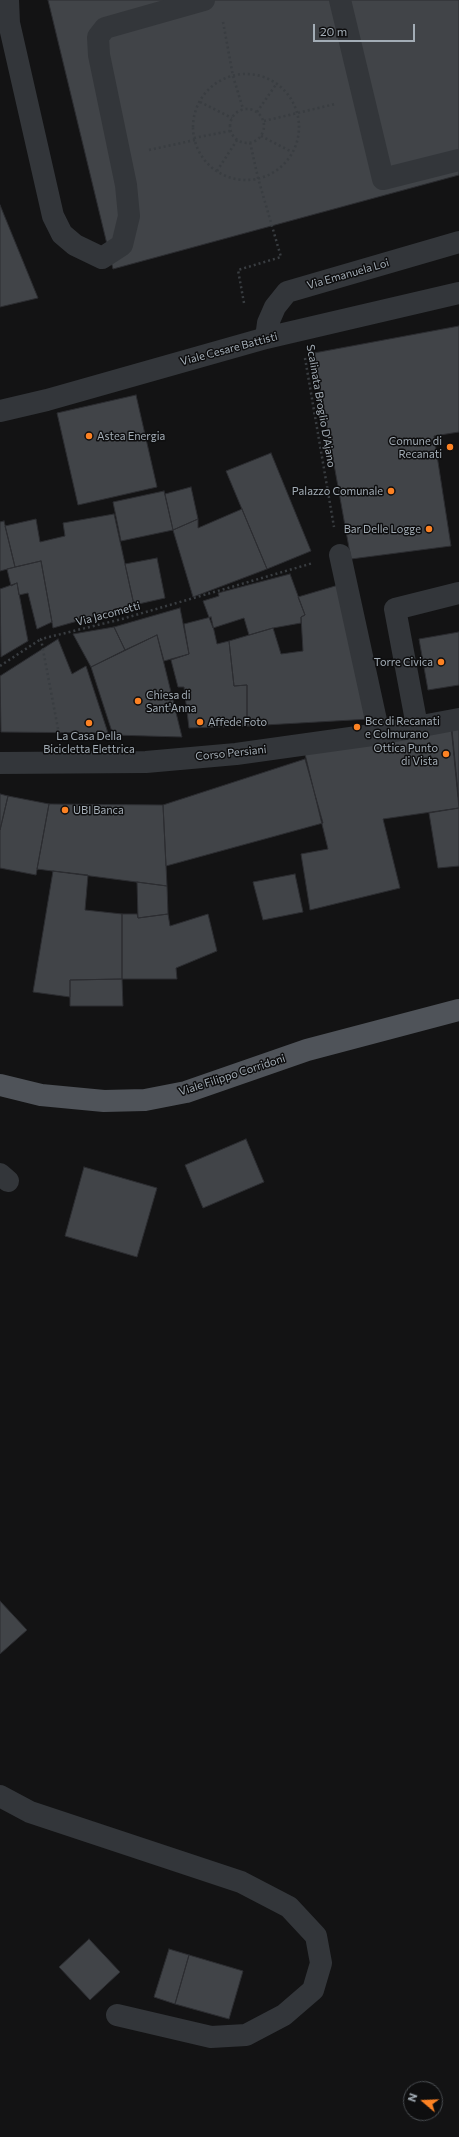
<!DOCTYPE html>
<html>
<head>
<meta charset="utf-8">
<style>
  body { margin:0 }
  #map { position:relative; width:459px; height:2137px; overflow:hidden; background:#131314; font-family:Commissioner,sans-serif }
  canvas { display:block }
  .north { position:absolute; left:403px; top:2081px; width:40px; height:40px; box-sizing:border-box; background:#0e0e0f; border:1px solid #4a4e52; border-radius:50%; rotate:289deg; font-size:11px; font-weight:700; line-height:16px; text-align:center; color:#a3adb6 }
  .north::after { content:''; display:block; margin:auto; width:14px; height:18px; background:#fc8223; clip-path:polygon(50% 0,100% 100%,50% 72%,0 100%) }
  .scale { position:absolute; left:313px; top:24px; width:102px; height:18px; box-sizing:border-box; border:2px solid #a3adb6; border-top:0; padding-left:5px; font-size:12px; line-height:14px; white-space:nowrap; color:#a3adb6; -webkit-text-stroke:3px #0e0e0f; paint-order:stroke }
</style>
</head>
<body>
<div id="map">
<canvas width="459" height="2137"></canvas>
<div class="north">N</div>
<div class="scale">20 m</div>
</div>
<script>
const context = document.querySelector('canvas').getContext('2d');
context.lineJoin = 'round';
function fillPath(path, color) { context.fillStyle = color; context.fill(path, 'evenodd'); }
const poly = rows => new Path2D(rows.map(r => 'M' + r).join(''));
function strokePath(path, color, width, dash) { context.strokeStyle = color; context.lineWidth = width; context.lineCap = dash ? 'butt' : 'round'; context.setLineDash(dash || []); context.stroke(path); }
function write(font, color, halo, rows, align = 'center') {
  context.font = font + ' Commissioner,sans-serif'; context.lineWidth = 3; context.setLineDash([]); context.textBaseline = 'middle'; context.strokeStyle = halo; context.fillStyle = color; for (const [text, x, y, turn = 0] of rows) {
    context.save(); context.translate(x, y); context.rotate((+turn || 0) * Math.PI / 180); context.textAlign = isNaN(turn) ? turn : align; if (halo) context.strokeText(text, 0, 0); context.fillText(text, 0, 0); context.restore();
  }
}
const building = poly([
  [48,0,459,0,459,175,113,269,48,0],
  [0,205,38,298,0,307,0,205],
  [459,326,459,432,434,436,451,546,351,559,314,353,459,326],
  [136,395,157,487,78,505,57,413,136,395],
  [271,453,311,551,267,569,226,471,271,453],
  [191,487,198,519,173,530,165,494,191,487],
  [164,491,173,530,121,541,113,502,164,491],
  [242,509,267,569,193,597,173,530,198,519,198,528,242,509],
  [114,514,134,605,53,628,41,561,15,567,5,526,36,519,40,542,65,536,63,523,114,514],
  [4,521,15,567,0,571,0,522,4,521],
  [157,558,165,598,134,605,125,564,157,558],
  [41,561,52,622,37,629,28,593,19,595,17,583,11,586,7,569,41,561],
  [290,574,305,615,301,617,301,623,273,628,249,635,244,618,213,628,203,601,219,596,218,593,290,574],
  [17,583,28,641,1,657,0,589,17,583],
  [342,584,370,719,247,726,247,685,234,686,229,641,273,628,281,654,303,651,301,617,305,615,298,597,342,584],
  [180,608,189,654,164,661,157,635,125,650,114,627,180,608],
  [211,617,217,644,229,641,234,686,247,685,247,726,189,728,184,687,178,687,171,660,189,654,184,624,211,617],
  [114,627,125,650,91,667,73,634,114,627],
  [459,632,459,685,428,690,419,639,459,632],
  [157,635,182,737,113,735,91,667,157,635],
  [58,639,72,674,86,666,108,733,1,732,0,676,58,639],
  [451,726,459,808,383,819,400,888,310,910,301,854,328,849,305,754,451,726],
  [459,729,459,802,452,730,459,729],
  [305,759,323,823,166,866,163,805,305,759],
  [0,794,8,796,0,830,0,794],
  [8,796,49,804,36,875,0,868,0,830,8,796],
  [49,804,163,805,167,886,37,869,49,804],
  [459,808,459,866,438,868,429,813,459,808],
  [53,871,88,875,85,910,122,914,122,979,70,980,70,997,33,992,53,871],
  [295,874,303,912,263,920,253,882,295,874],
  [137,882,167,886,168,914,138,918,137,882],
  [122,914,137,914,138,918,168,914,170,926,208,914,217,951,176,968,177,979,122,979,122,914],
  [122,979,123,1006,70,1006,70,980,122,979],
  [246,1139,264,1182,203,1208,185,1165,246,1139],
  [84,1167,157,1188,137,1257,65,1236,84,1167],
  [0,1601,27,1630,0,1654,0,1601],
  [89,1939,120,1972,90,2000,59,1967,89,1939],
  [169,1949,189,1955,175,2004,154,1997,169,1949],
  [189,1955,243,1971,229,2019,175,2004,189,1955]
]);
const path = poly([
  [223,22,233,76,243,109],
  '193 127a53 53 0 1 1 106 0a53 53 0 1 1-106 0Z',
  [200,102,232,118],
  '230 126a17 17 0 1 1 34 0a17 17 0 1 1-34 0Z',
  [257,112,277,83],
  [264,121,335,104],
  [261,136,292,152],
  [194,138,230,131],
  [149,150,195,140],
  [217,171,237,140],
  [244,303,238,270,281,257,258,178,250,142],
  [305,358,334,527],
  [0,666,41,639],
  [59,734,41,639,122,619,313,563]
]);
const minor = poly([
  [8,0,9,23,53,216,62,234,75,245,102,258,122,245,129,216,126,185,99,55,98,37,105,28,204,0],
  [340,0,383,179,459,160],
  [266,338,268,323,275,307,287,292,459,242],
  [0,411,47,400,266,338,459,293],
  [340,555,379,734],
  [417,726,395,609,459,593],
  [0,763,146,762,236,754,379,734,459,719],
  [0,1174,8,1181],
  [0,1796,30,1812,241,1882,289,1907,316,1936,321,1963,313,1990,284,2015,246,2035,211,2037,117,2015]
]);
const major = poly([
  [0,1085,41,1095,104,1101,145,1100,186,1092,307,1050,459,1010]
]);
const markers = [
  [89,436,4,"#fc8223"],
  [450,447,4,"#fc8223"],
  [391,491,4,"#fc8223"],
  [429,529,4,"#fc8223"],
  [441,662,4,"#fc8223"],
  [138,701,4,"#fc8223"],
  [200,722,4,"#fc8223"],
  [89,723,4,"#fc8223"],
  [357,727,4,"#fc8223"],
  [446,754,4,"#fc8223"],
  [65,810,4,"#fc8223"]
];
const streetNames = [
  ["Via Emanuela Loi",348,274,-16],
  ["Viale Cesare Battisti",229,349,-15],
  ["Scalinata Broglio D'Ajano",321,406,80],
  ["Via Jacometti",108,614,-15],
  ["Corso Persiani",231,753,-6],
  ["Viale Filippo Corridoni",232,1075,-18]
];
const poiNames = [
  ["Astea Energia",97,436],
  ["Comune di",442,441,"right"],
  ["Recanati",442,454,"right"],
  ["Palazzo Comunale",383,491,"right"],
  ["Bar Delle Logge",421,529,"right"],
  ["Torre Civica",433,662,"right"],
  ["Chiesa di",146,695],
  ["Sant'Anna",146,708],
  ["Bcc di Recanati",365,721],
  ["e Colmurano",365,734],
  ["Affede Foto",208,722],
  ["La Casa Della",89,736,"center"],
  ["Bicicletta Elettrica",89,749,"center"],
  ["Ottica Punto",438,748,"right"],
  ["di Vista",438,761,"right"],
  ["UBI Banca",73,810]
];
fillPath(building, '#414448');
strokePath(building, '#2c2d31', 1);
strokePath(path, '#393d41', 2.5, [2, 3]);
strokePath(minor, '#33363a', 22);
strokePath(major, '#4f5359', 22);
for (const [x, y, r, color] of markers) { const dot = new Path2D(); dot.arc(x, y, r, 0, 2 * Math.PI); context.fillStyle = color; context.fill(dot); strokePath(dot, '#0e0e0f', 1.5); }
write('11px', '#a3adb6', '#0e0e0f', streetNames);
write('11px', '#a3adb6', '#0e0e0f', poiNames, 'left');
</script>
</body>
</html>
